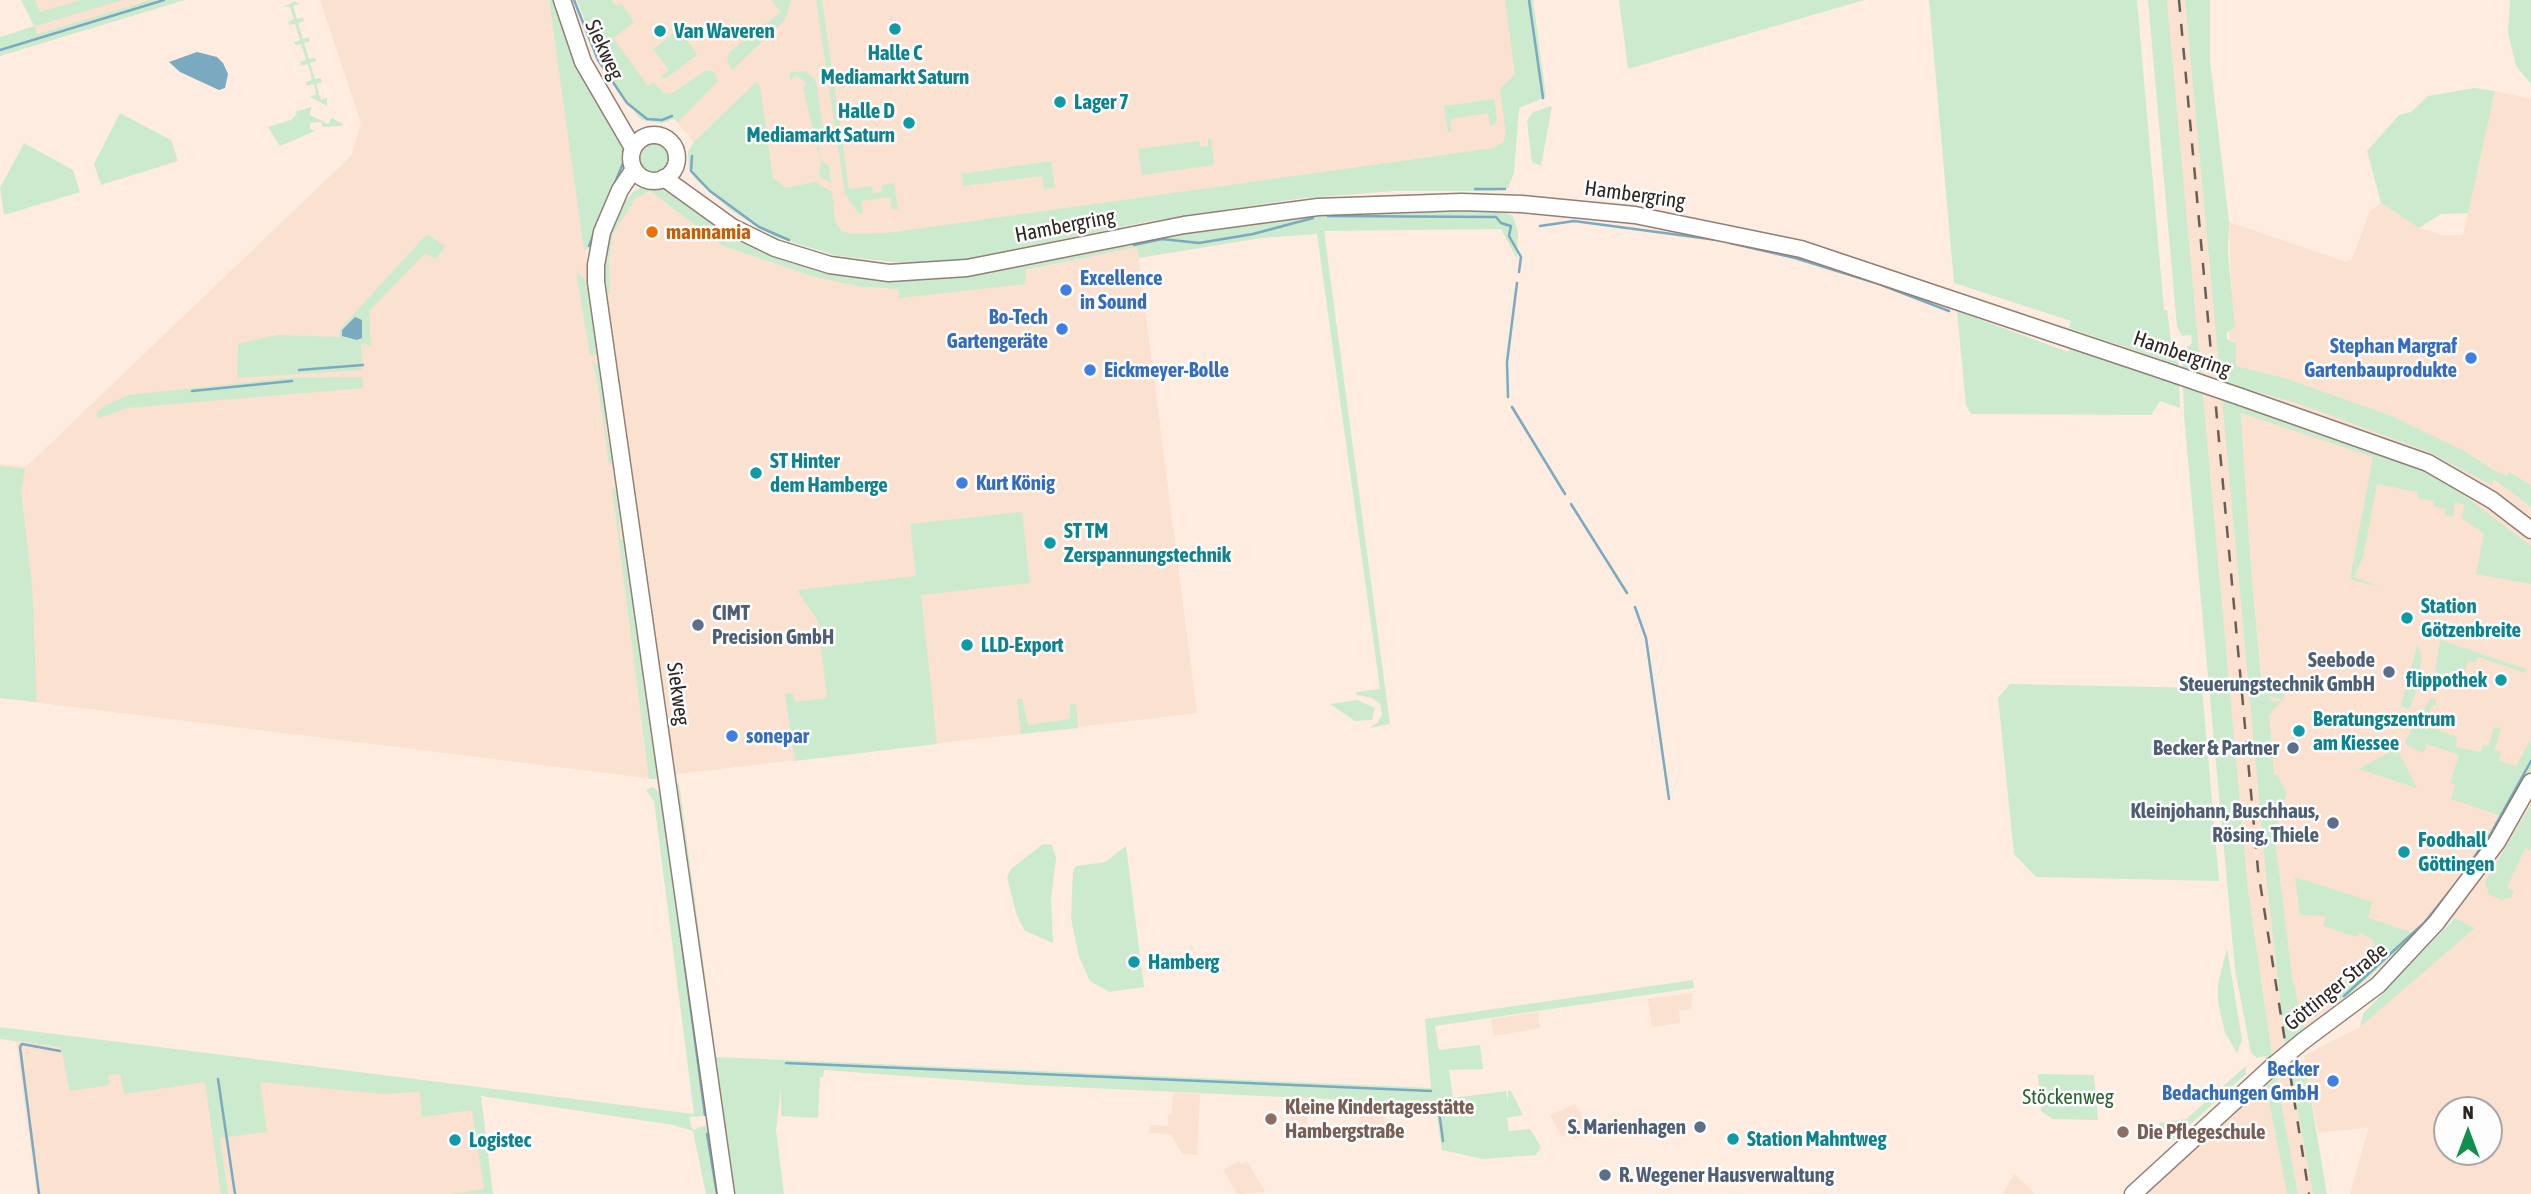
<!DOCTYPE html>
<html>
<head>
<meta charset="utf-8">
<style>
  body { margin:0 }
  #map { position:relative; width:2531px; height:1194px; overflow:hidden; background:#feece0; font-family:"Asap Condensed",sans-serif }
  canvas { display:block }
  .north { position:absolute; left:2433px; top:1096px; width:70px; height:70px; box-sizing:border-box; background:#fdfdfd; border:2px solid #a9a7a5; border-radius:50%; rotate:0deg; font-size:19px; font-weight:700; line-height:28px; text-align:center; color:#2c2521 }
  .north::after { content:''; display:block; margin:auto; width:24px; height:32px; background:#11904d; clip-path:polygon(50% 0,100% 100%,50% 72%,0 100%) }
</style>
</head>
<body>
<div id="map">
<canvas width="2531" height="1194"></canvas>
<div class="north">N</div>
</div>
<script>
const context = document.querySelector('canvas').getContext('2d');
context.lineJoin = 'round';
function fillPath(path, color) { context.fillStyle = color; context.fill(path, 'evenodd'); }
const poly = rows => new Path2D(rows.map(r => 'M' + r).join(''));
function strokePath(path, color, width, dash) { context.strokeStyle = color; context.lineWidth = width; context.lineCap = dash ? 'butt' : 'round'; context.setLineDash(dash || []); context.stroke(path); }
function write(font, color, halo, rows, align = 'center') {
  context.font = font + ' "Asap Condensed",sans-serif'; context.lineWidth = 5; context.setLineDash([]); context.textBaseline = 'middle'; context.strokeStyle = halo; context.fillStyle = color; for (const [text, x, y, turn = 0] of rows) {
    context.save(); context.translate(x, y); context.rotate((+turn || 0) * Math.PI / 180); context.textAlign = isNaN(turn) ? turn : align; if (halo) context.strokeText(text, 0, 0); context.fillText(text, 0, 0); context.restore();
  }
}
const built = poly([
  [27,0,150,0,37,34],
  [320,0,549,0,591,288,609,272,610,247,617,224,636,198,650,191,721,245,811,276,861,287,885,289,1026,271,1137,246,1197,713,677,774,655,779,0,698,0,464,26,467,351,156,361,123],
  [577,0,1525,0,1539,99,1519,108,1514,172,1508,188,1492,191,1394,191,1303,198,1151,221,1033,245,891,258,695,155,694,142,674,119,662,123,642,120,636,115,594,44],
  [2167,0,2185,0,2267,886,2285,1041,2313,1194,2298,1194,2271,1048,2248,890],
  [2495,91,2531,99,2531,1194,2350,1194,2369,1127,2318,1133,2304,1056,2360,1027,2475,928,2455,918,2422,928,2348,996,2303,1032,2292,976,2276,846,2277,824,2251,569,2241,405,2236,403,2236,343,2230,339,2229,331,2233,330,2229,222,2346,262,2352,259,2370,211,2381,203,2419,228,2441,235,2463,235],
  [2447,1110,2489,1110,2489,1152,2447,1152],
  [1693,993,1691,1009,1679,1011,1680,1023,1652,1027,1648,999],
  [1538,1012,1540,1028,1494,1036,1491,1019],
  [16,1041,210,1066,480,1096,493,1194,37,1194],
  [2266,1086,2287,1194,2140,1194,2178,1158],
  [1173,1093,1200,1094,1197,1155,1182,1154,1171,1134,1149,1133,1150,1125,1168,1126,1168,1115,1172,1114],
  [1289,1097,1308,1098,1306,1140,1287,1139,1289,1134],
  [1360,1100,1385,1101,1384,1137,1359,1135],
  [1575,1104,1591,1131,1574,1140,1570,1133,1562,1137,1550,1115],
  [1239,1161,1241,1164,1247,1161,1265,1192,1237,1194,1223,1170],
  [2014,1174,2030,1189,2034,1194,2003,1194]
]);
const green = poly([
  [21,0,35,0,40,12,81,0,123,0,35,26,37,34,150,0,185,0,0,56,0,37,34,26],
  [549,0,556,0,576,66,625,151,622,174,607,200,587,250,584,250],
  [577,0,612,0,616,6,621,3,634,22,613,38,648,86,654,82,663,93,671,94,706,70,714,72,718,81,678,122,674,119,662,123,642,120,614,83,594,44],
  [771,0,791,0,785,20,732,70,727,60,729,52,781,12],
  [816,0,822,0,849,189,872,186,873,193,882,192,882,185,894,183,898,209,892,210,890,197,861,201,863,214,858,213,845,194],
  [1505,0,1533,0,1546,97,1519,108,1514,172,1508,188,1492,191,1394,191,1303,198,1151,221,965,259,903,263,838,256,775,237,732,211,696,180,689,169,688,152,694,142,756,82,760,86,773,178,786,188,815,182,832,192,835,222,842,231,852,234,887,233,1494,148,1503,142,1506,134,1500,89,1515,74],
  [1619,0,1864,0,1628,69],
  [1929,0,2137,0,2164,310,2167,310,2171,341,2178,357,2180,408,2160,401,2151,415,1971,414,1966,405,1957,311,2068,352,2072,346,2172,380,2172,363,2069,328,2071,321,1954,283],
  [2148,0,2167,0,2248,890,2271,1048,2298,1194,2287,1194,2266,1086,2274,1079,2265,1056,2257,1058,2251,1053,2235,969,2184,416,2182,351,2192,343,2191,335,2182,336,2177,327],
  [2185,0,2210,0,2210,61,2229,222,2228,253,2235,328,2227,332,2227,339,2236,343,2236,366,2284,378,2389,415,2464,451,2495,471,2507,476,2509,472,2531,485,2531,507,2494,479,2492,485,2429,452,2300,404,2237,386,2237,403,2418,468,2457,490,2531,546,2531,584,2476,574,2484,534,2462,518,2464,504,2455,502,2453,517,2445,515,2446,509,2434,506,2434,501,2418,498,2418,492,2377,484,2363,557,2354,577,2383,588,2350,579,2373,457,2241,413,2251,569,2263,696,2267,689,2284,694,2287,688,2283,700,2269,696,2271,701,2281,701,2269,715,2274,775,2277,775,2287,793,2277,824,2276,846,2292,976,2304,1028,2289,1042,2295,1065,2305,1064,2327,1194,2313,1194,2285,1041,2267,886],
  [2510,0,2531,0,2531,84,2516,66,2508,33],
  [295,1,299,4,293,6,297,19,303,17,304,21,298,23,303,39,309,37,310,41,304,43,309,59,315,58,316,61,310,63,315,79,321,78,322,82,316,84,319,94,321,100,327,98,327,106,310,97,316,94,314,84,307,86,306,82,312,80,308,64,301,66,300,62,306,60,301,44,295,45,294,42,300,40,295,24,289,25,288,22,294,19,290,7,283,7],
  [680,29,697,55,665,79,661,76,669,70,653,49],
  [806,71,816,82,824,136,818,143,821,161,829,166,831,183,819,176,821,163,803,88,807,83,796,75,791,80,789,77,791,72],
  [2474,88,2495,91,2468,213,2441,214,2419,228,2381,203,2367,151,2399,115,2411,112,2428,96],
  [1494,99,1497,119,1495,124,1490,126,1488,113,1450,119,1451,132,1448,132,1444,106],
  [1552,106,1541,166,1532,162,1527,121,1533,112],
  [311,107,310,115,328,124,332,118,343,124,342,126,322,127,321,122,310,123,310,129,315,131,280,146,268,127,291,120,297,114,295,112],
  [120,113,171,140,178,161,101,185,94,164],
  [1208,139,1211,139,1214,165,1142,175,1138,149,1199,141,1200,147,1208,146],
  '638 157a16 16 0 1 1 32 0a16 16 0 1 1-32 0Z',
  [24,143,73,170,80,192,4,215,0,188],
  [1051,161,1055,187,1044,189,1042,176,963,186,962,174],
  [647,185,672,191,720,227,867,275,1326,210,1500,210,1513,216,1518,232,1517,259,1501,229,1324,231,1390,724,1369,728,1378,722,1382,715,1380,704,1372,698,1357,695,1356,692,1380,689,1317,234,1261,238,1139,258,1137,247,1026,270,1026,284,899,298,898,289,861,287,811,276,721,245,650,191,636,198,613,234,609,260,610,293,605,294,602,277,604,245,617,211,634,191],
  [427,234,445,246,436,259,425,253,369,311,371,346,361,343,362,370,237,378,238,344,277,335,339,337,340,329],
  [576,271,584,278,589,294,599,348,595,355,590,355],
  [592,362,604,366,609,423,605,424,613,463,609,465,597,379],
  [362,377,363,388,128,408,99,418,96,414,104,406,129,395,288,378],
  [0,466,25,469,21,491,32,584,37,702,0,698],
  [612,487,618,493,620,539,626,539,659,778,655,779,649,779],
  [1022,512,1030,583,921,595,937,744,795,761,785,694,793,693,795,702,827,698,818,621,797,590,916,576,910,524],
  [2440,640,2527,669,2526,673,2478,657,2476,663,2468,661,2463,677,2470,680,2468,682,2435,672],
  [2417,645,2422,655,2415,695,2409,709,2401,706],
  [2010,684,2202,688,2219,881,2036,877,2014,854,1998,698],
  [2431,698,2436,700,2436,706,2432,705,2426,726,2457,737,2456,747,2481,752,2483,745,2489,746,2494,727,2501,729,2494,750,2501,752,2499,761,2516,766,2531,739,2531,769,2505,817,2451,799,2456,785,2450,783,2459,755,2427,744,2423,753,2407,745,2405,741],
  [1017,699,1022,699,1028,725,1070,719,1070,704,1076,704,1078,728,1021,734],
  [1357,700,1375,708,1372,720,1355,721,1330,704],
  [2397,748,2417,788,2359,769],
  [679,783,716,1057,1431,1088,1425,1019,1693,980,1694,988,1435,1026,1439,1050,1480,1045,1483,1069,1449,1070,1453,1098,1506,1091,1508,1104,1508,1091,1511,1091,1523,1115,1507,1118,1509,1131,1530,1129,1541,1147,1536,1155,1483,1159,1442,1150,1435,1104,1026,1085,824,1070,823,1077,820,1077,818,1118,781,1116,781,1088,776,1130,784,1194,731,1194,673,788],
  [653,787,663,795,707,1116,690,1117,690,1122,693,1130,709,1124,722,1194,706,1194,693,1131,673,1125,481,1096,493,1194,452,1194,484,1189,472,1110,422,1117,420,1092,382,1094,260,1082,267,1132,220,1138,228,1194,221,1194,205,1082,124,1094,120,1074,108,1075,110,1085,70,1091,61,1047,0,1039,0,1027,694,1114,654,801,646,790],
  [2531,805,2531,850,2525,848,2507,888,2514,891,2511,897,2501,900,2489,894,2485,882],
  [1043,844,1052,845,1056,858,1051,899,1053,943,1025,931,1017,916,1007,877,1011,869],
  [1126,846,1144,987,1109,992,1090,981,1079,957,1071,918,1073,871,1076,866,1105,862],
  [2295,877,2372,902,2368,918,2416,934,2348,996,2336,1003,2325,1002,2321,995,2323,993,2328,998,2374,954,2373,940,2359,932,2357,937,2323,926,2326,916,2300,915],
  [2455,918,2475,928,2360,1027,2363,1014],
  [2227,948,2242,1040,2237,1053,2225,1033,2218,1002,2218,984],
  [2246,1066,2246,1074,2172,1141,2158,1123,2186,1119],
  [2038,1074,2094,1075,2098,1120,2052,1119,2041,1111]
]);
const water = poly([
  [197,52,217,57,223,63,228,74,225,88,219,90,180,72,169,62],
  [355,317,362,320,362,338,357,340,342,336,342,330]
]);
const stream = poly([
  [574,0,598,60,627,103,647,119,662,120,672,116],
  [1529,0,1543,98],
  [0,50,164,0],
  [692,156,691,171,710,191,759,227,789,240],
  [614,185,624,161,623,151],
  [1475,189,1505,189],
  [1328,216,1496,217,1501,223,1511,226,1509,236,1521,257,1519,272],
  [1540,226,1574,221,1717,240],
  [1730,243,1795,258,1879,284,1949,311],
  [1134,245,1162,239,1199,243,1253,234,1313,218],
  [589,246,593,236],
  [299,370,363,365],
  [192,391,292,381],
  [1508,397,1507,362,1517,283],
  [1512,407,1565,494],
  [1571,504,1627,593],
  [1635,607,1646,638,1669,799],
  [2465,870,2490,835,2531,761],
  [680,929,705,1115],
  [2344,996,2424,923,2449,892],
  [786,1063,1431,1091],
  [218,1079,235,1194],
  [1439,1111,1443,1141],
  [707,1134,717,1194],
  [39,1194,20,1047,22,1044,60,1051]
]);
const secondary = poly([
  [562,0,583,62,633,148],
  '631 158a23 23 0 1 1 46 0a23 23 0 1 1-46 0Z',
  [634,169,620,190,602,232,596,265,596,282,726,1194],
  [664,178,732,227,775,248,830,265,889,273,967,268,1184,225,1318,207,1461,202,1522,204,1635,215,1801,249,2165,371],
  [2241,397,2428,463,2492,500,2531,530],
  [2303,1041,2378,985,2436,923,2497,842,2531,782],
  [2133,1194,2274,1065]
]);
const rail = poly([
  [2179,0,2258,870,2309,1194]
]);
const secondaryBridge = poly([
  [2165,371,2241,397],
  [2274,1065,2303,1041]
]);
const markers = [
  [895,29,7,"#0f9aa8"],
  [660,31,7,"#0f9aa8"],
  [1060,102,7,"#0f9aa8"],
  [909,123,7,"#0f9aa8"],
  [652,232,7,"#e8710a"],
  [1066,290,7,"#3f7fe0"],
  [1062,329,7,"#3f7fe0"],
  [2471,358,7,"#3f7fe0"],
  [1090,370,7,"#3f7fe0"],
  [756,473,7,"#0f9aa8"],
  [962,483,7,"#3f7fe0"],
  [1050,543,7,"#0f9aa8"],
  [2407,618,7,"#0f9aa8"],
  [698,625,7,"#5c6f8a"],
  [967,645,7,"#0f9aa8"],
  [2389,672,7,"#5c6f8a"],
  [2501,680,7,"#0f9aa8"],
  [2299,731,7,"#0f9aa8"],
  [732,736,7,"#3f7fe0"],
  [2293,748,7,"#5c6f8a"],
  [2333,823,7,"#5c6f8a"],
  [2404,852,7,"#0f9aa8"],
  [1134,962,7,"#0f9aa8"],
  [2333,1081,7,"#3f7fe0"],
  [1271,1119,7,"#8d6e63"],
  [1700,1127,7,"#5c6f8a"],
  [2123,1132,7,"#8d6e63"],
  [1733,1139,7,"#0f9aa8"],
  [455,1140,7,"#0f9aa8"],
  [1605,1175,7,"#5c6f8a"]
];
const cultureNames = [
  ["Van Waveren",674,31],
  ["Halle C",895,53,"center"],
  ["Mediamarkt Saturn",895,77,"center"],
  ["Lager 7",1074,102],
  ["Halle D",895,111,"right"],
  ["Mediamarkt Saturn",895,135,"right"],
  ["ST Hinter",770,461],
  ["dem Hamberge",770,485],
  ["ST TM",1064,531],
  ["Zerspannungstechnik",1064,555],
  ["Station",2421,606],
  ["Götzenbreite",2421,630],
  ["LLD-Export",981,645],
  ["flippothek",2487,680,"right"],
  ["Beratungszentrum",2313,719],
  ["am Kiessee",2313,743],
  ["Foodhall",2418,840],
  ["Göttingen",2418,864],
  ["Hamberg",1148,962],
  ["Station Mahntweg",1747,1139],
  ["Logistec",469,1140]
];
const streetNames = [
  ["Siekweg",604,50,65],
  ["Hambergring",1635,195,8],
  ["Hambergring",1065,226,-11],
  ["Hambergring",2182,354,19],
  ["Siekweg",678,694,82],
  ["Göttinger Straße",2336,987,-39]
];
const foodNames = [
  ["mannamia",666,232]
];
const shopNames = [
  ["Excellence",1080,278],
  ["in Sound",1080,302],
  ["Bo-Tech",1048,317,"right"],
  ["Gartengeräte",1048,341,"right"],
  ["Stephan Margraf",2457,346,"right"],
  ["Gartenbauprodukte",2457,370,"right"],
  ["Eickmeyer-Bolle",1104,370],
  ["Kurt König",976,483],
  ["sonepar",746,736],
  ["Becker",2319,1069,"right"],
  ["Bedachungen GmbH",2319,1093,"right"]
];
const serviceNames = [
  ["CIMT",712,613,"left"],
  ["Precision GmbH",712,637,"left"],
  ["Seebode",2375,660],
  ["Steuerungstechnik GmbH",2375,684],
  ["Becker & Partner",2279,748],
  ["Kleinjohann, Buschhaus,",2319,811],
  ["Rösing, Thiele",2319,835],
  ["S. Marienhagen",1686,1127],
  ["R. Wegener Hausverwaltung",1619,1175,"left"]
];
const parkNames = [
  ["Stöckenweg",2068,1097]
];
const educationNames = [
  ["Kleine Kindertagesstätte",1285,1107],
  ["Hambergstraße",1285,1131],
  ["Die Pflegeschule",2137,1132]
];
fillPath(built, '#fae1d0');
fillPath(green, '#ccebce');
fillPath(water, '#79aabf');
strokePath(stream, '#79aabf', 2.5);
strokePath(secondary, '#8f7f74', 19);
strokePath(secondary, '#fff', 16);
strokePath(rail, '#685e58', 2.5, [12, 12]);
strokePath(secondaryBridge, '#8f7f74', 19, []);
strokePath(secondaryBridge, '#fff', 16);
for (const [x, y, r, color] of markers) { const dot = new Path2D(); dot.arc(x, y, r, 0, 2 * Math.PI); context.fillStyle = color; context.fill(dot); strokePath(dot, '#fdfdfd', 2.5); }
write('bold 21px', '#0d838f', '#fdfdfd', cultureNames, 'left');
write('21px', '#2c2521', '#fdfdfd', streetNames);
write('bold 21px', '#c56008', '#fdfdfd', foodNames, 'left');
write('bold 21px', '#366cbe', '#fdfdfd', shopNames, 'left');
write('bold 21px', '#4e5e75', '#fdfdfd', serviceNames, 'right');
write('21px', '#2f6134', '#fdfdfd', parkNames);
write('bold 21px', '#785e54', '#fdfdfd', educationNames, 'left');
</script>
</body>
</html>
